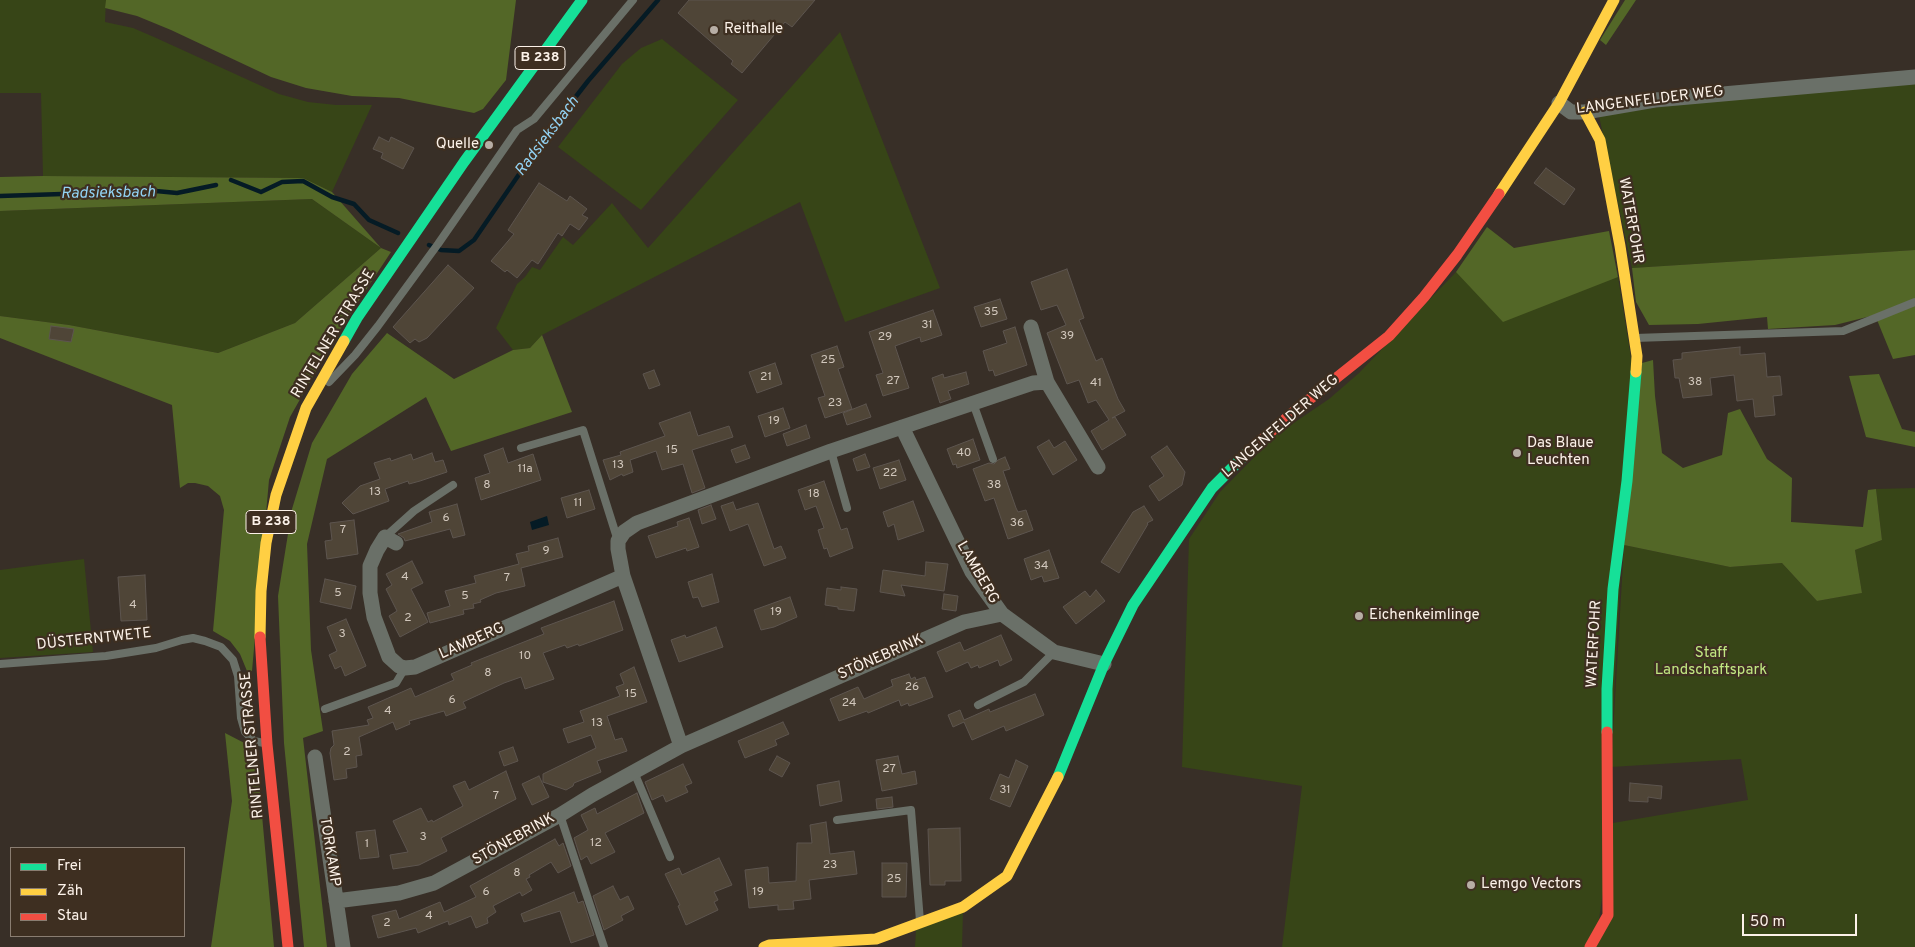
<!DOCTYPE html>
<html>
<head>
<meta charset="utf-8">
<style>
  body { margin:0 }
  #map { position:relative; width:1915px; height:947px; overflow:hidden; background:#382f27; font-family:Overpass,sans-serif }
  canvas { display:block }
  .legend { position:absolute; left:10px; top:847px; width:175px; height:90px; box-sizing:border-box; background:#3e2f21; border:1px solid #8a7d71; margin:0; padding:6px 9px; list-style:none; font-size:15px; color:#fcf2e9 }
  .legend li { display:flex; align-items:center; gap:10px; height:25px }
  .legend b { width:25px; border:1px solid #8a7d71 }
  .scale { position:absolute; left:1742px; top:914px; width:115px; height:22px; box-sizing:border-box; border:2px solid #fcf2e9; border-top:0; padding-left:6px; font-size:15px; line-height:18px; white-space:nowrap; color:#fcf2e9; -webkit-text-stroke:4px #3e2f21; paint-order:stroke }
</style>
</head>
<body>
<div id="map">
<canvas width="1915" height="947"></canvas>
<ul class="legend">
<li><b style="height:6px;background:#16e098"></b>Frei</li>
<li><b style="height:6px;background:#ffcf43"></b>Zäh</li>
<li><b style="height:6px;background:#f24e42"></b>Stau</li>
</ul>
<div class="scale">50 m</div>
</div>
<script>
const context = document.querySelector('canvas').getContext('2d');
context.lineJoin = 'round';
function fillPath(path, color) { context.fillStyle = color; context.fill(path, 'evenodd'); }
const poly = rows => new Path2D(rows.map(r => 'M' + r).join(''));
function strokePath(path, color, width, dash) { context.strokeStyle = color; context.lineWidth = width; context.lineCap = dash ? 'butt' : 'round'; context.setLineDash(dash || []); context.stroke(path); }
function write(font, color, halo, rows, align = 'center') {
  context.font = font + ' Overpass,sans-serif'; context.lineWidth = 4.5; context.setLineDash([]); context.textBaseline = 'middle'; context.strokeStyle = halo; context.fillStyle = color; for (const [text, x, y, turn = 0] of rows) {
    context.save(); context.translate(x, y); context.rotate((+turn || 0) * Math.PI / 180); context.textAlign = isNaN(turn) ? turn : align; if (halo) context.strokeText(text, 0, 0); context.fillText(text, 0, 0); context.restore();
  }
}
const green = poly([
  [0,0,106,0,105,22,133,28,154,37,279,94,308,102,336,105,372,105,332,192,303,178,43,176,41,93,0,93],
  [840,32,940,288,845,322,800,202,542,335,530,348,513,350,496,328,517,284,525,277,532,267,540,270,563,237,573,245,612,203,648,248],
  [662,39,738,100,641,210,558,147,622,64,641,48],
  [1915,84,1915,250,1632,268,1599,116,1688,103],
  [312,199,381,248,295,323,218,353,69,325,0,316,0,211],
  [1456,272,1618,277,1632,364,1602,921,1587,947,1282,947,1302,786,1182,767,1189,539,1220,492,1276,435,1329,399,1359,373],
  [1915,488,1915,947,1595,947,1613,823,1748,800,1741,759,1611,767,1624,545,1730,567,1782,563,1817,601,1862,593,1855,550,1882,540,1876,489],
  [84,559,93,652,0,658,0,570],
  [963,912,962,947,915,947,916,930]
]);
const forest = poly([
  [106,0,516,0,506,80,483,109,474,113,399,98,352,96,306,88,271,77,171,30,137,16,105,8],
  [1625,0,1636,0,1606,45,1600,40],
  [43,176,303,178,332,192,381,248,391,252,337,334,290,417,269,480,252,671,247,671,240,654,230,641,213,631,224,510,220,496,208,486,195,483,188,483,180,488,172,405,0,338,0,316,69,325,218,353,295,323,381,248,312,199,0,211,0,177],
  [1487,227,1514,248,1609,231,1618,277,1503,322,1456,272],
  [1915,250,1915,355,1893,359,1875,315,1835,325,1768,329,1767,317,1698,324,1649,325,1636,302,1632,268],
  [387,333,454,379,513,350,530,348,542,335,572,412,451,451,426,397,327,459,307,544,311,650,323,731,303,738,327,947,304,947,284,743,278,596,292,509,312,443,352,374],
  [1653,360,1655,396,1662,453,1683,468,1722,455,1728,413,1740,409,1767,459,1792,478,1791,522,1863,527,1868,490,1876,489,1882,540,1855,550,1862,593,1817,601,1782,563,1730,567,1624,545,1642,363],
  [1879,374,1902,429,1915,432,1915,447,1866,437,1849,376],
  [225,733,256,749,274,947,211,947,232,801]
]);
const water = poly([
  [547,516,549,525,532,530,530,522]
]);
const stream = poly([
  [231,180,261,192,282,182,303,181,332,197,354,204,369,220,398,233],
  [0,196,156,191,177,193,216,185],
  [429,245,441,250,459,251,474,240,546,135,588,81,658,0]
]);
const building = poly([
  [689,0,815,0,792,27,785,22,742,73,731,64,733,61,678,13,689,0],
  [379,137,389,142,391,137,414,148,403,169,381,158,383,153,373,149,379,137],
  [1546,168,1575,189,1564,205,1534,183,1546,168],
  [539,183,567,201,570,196,587,209,582,215,588,218,579,230,570,224,562,236,558,233,538,264,532,260,517,278,507,270,505,272,491,261,514,234,508,230,539,183],
  [448,265,474,288,427,338,419,342,415,339,410,343,393,327,448,265],
  [1067,269,1084,318,1079,320,1096,361,1102,358,1118,399,1125,411,1112,418,1115,417,1126,435,1102,450,1091,431,1109,420,1096,400,1088,403,1079,380,1067,384,1047,333,1066,325,1057,305,1041,310,1031,282,1067,269],
  [1000,299,1007,319,981,327,974,307,1000,299],
  [933,310,942,335,921,342,920,337,895,346,909,388,883,396,876,375,883,373,869,332,933,310],
  [51,326,74,329,71,342,49,339,51,326],
  [1015,327,1027,365,995,376,993,370,989,371,983,351,1007,343,1003,331,1015,327],
  [837,346,844,367,838,369,852,409,825,418,818,398,825,396,811,355,837,346],
  [1740,347,1740,355,1765,353,1767,377,1780,376,1782,395,1773,396,1775,415,1755,417,1753,399,1737,401,1734,375,1710,378,1712,395,1683,398,1679,378,1675,378,1673,360,1682,359,1682,353,1740,347],
  [775,363,782,384,757,393,749,372,775,363],
  [654,370,660,385,649,389,643,374,654,370],
  [966,372,969,384,948,391,951,399,940,403,932,378,943,374,944,378,966,372],
  [866,404,871,417,847,425,843,413,866,404],
  [783,408,790,428,765,437,758,416,783,408],
  [690,412,698,436,729,426,733,437,692,450,705,488,692,493,683,464,662,470,656,451,630,460,633,472,623,476,622,474,610,480,603,460,621,455,620,452,665,436,659,423,690,412],
  [806,425,810,438,787,446,783,434,806,425],
  [973,439,980,460,957,468,956,464,953,465,947,449,973,439],
  [1049,440,1054,448,1065,441,1077,460,1053,475,1037,447,1049,440],
  [745,445,750,458,736,463,731,450,745,445],
  [1167,446,1185,472,1182,485,1159,501,1149,486,1164,476,1151,457,1167,446],
  [503,448,508,463,533,454,541,480,481,500,475,478,490,473,484,455,503,448],
  [432,453,435,462,443,460,447,472,420,481,409,484,408,481,385,489,389,501,353,514,342,503,360,486,380,479,374,463,390,458,391,461,411,454,413,460,432,453],
  [865,454,870,467,857,471,853,459,865,454],
  [1005,457,1010,469,1003,471,1016,508,1018,512,1026,510,1033,530,1008,539,994,498,985,501,973,469,989,463,994,464,998,460,1005,457],
  [899,460,906,480,880,489,873,468,899,460],
  [824,481,841,530,847,528,853,548,830,557,827,548,824,549,818,530,824,528,816,506,805,510,798,490,824,481],
  [589,490,595,509,567,518,561,498,589,490],
  [913,501,924,531,898,540,894,524,888,527,883,512,913,501],
  [733,502,736,510,758,503,774,549,781,546,786,558,764,566,748,524,730,531,721,506,733,502],
  [457,504,465,535,453,538,450,529,405,541,404,538,398,534,432,522,429,512,457,504],
  [711,505,716,519,702,524,698,510,711,505],
  [1144,506,1153,520,1147,523,1148,524,1119,573,1101,562,1133,512,1144,506],
  [689,518,699,547,687,551,686,548,656,558,648,536,678,526,677,522,689,518],
  [354,520,358,554,327,559,325,541,332,540,330,523,354,520],
  [558,538,563,557,521,568,525,586,496,593,480,600,481,602,473,604,474,608,463,610,464,614,430,623,427,613,450,606,445,591,476,583,474,576,519,564,516,554,529,551,528,546,558,538],
  [1049,550,1059,578,1044,582,1042,576,1031,580,1024,559,1049,550],
  [412,561,423,583,411,589,428,622,400,637,389,616,397,611,386,589,392,585,386,574,412,561],
  [926,562,948,564,944,591,901,585,905,596,880,592,883,570,925,576,926,562],
  [712,574,719,602,702,607,698,597,693,598,688,582,712,574],
  [145,575,147,620,121,621,118,577,145,575],
  [325,579,356,586,351,609,320,602,325,579],
  [841,587,857,589,854,611,838,609,838,607,825,605,827,588,841,590,841,587],
  [1096,590,1105,601,1076,624,1063,607,1085,591,1090,597,1096,590],
  [944,594,958,596,956,611,942,609,944,594],
  [790,597,797,617,774,627,761,630,754,610,790,597],
  [614,601,623,630,579,646,578,644,567,648,565,645,543,653,554,679,525,689,521,677,504,683,463,702,466,708,446,716,444,711,409,721,410,724,396,730,393,722,359,737,362,755,356,756,357,767,346,769,347,778,334,780,330,753,331,748,334,745,332,731,369,725,367,720,373,718,368,707,411,688,415,697,454,680,451,674,472,665,471,663,544,634,541,628,614,601],
  [346,619,366,666,345,676,341,666,335,669,329,655,337,651,327,627,346,619],
  [716,627,723,647,679,662,671,640,685,635,686,638,716,627],
  [1001,635,1012,660,1000,666,998,660,979,668,978,665,971,668,968,662,946,672,937,652,960,642,964,651,1001,635],
  [634,667,647,702,607,716,615,740,622,738,627,751,597,761,601,772,574,783,573,786,566,790,543,782,543,774,596,748,591,735,568,743,563,729,584,722,580,711,620,696,616,687,624,684,620,674,634,667],
  [909,674,911,679,915,677,916,680,925,677,933,697,909,706,908,703,901,706,899,700,868,713,867,711,839,721,830,699,858,687,864,699,893,686,891,680,909,674],
  [1035,694,1044,715,1006,731,1004,726,972,740,964,722,953,727,948,715,960,710,964,720,989,709,990,712,1035,694],
  [783,722,789,734,775,740,777,745,745,758,738,741,783,722],
  [513,747,518,761,504,766,499,752,513,747],
  [777,756,790,763,782,777,769,770,777,756],
  [898,756,902,774,915,771,917,784,882,791,876,760,898,756],
  [1016,760,1028,766,1010,807,990,799,1000,774,1009,778,1016,760],
  [683,764,692,783,685,786,688,792,666,802,663,795,652,800,645,782,683,764],
  [506,771,516,799,441,838,447,851,419,865,393,869,390,855,408,852,393,821,421,808,428,822,432,820,433,822,463,806,453,786,465,781,469,790,506,771],
  [539,776,549,797,532,805,522,784,539,776],
  [839,781,842,801,820,806,817,785,839,781],
  [1630,783,1662,786,1661,799,1648,797,1648,802,1629,801,1630,783],
  [637,793,644,813,605,833,615,852,591,864,587,856,581,860,574,838,588,830,581,815,595,808,597,814,637,793],
  [892,797,893,807,877,809,876,799,892,797],
  [826,822,830,854,854,851,857,874,809,880,811,899,793,901,794,909,778,910,778,905,749,908,745,870,768,867,769,883,796,881,797,843,812,843,810,825,826,822],
  [960,828,961,881,945,881,945,885,930,885,928,829,960,828],
  [375,830,379,857,360,859,356,832,375,830],
  [555,839,559,846,563,843,571,866,558,873,551,862,529,875,530,877,526,879,532,890,522,896,520,892,493,906,496,912,487,918,488,923,476,928,471,916,449,925,448,921,418,933,416,928,378,938,372,916,396,910,399,919,440,902,444,912,476,897,470,886,555,839],
  [719,858,732,885,714,892,718,900,714,902,718,910,686,925,678,906,680,905,665,874,679,868,682,875,719,858],
  [882,863,907,863,906,897,882,897,882,863],
  [613,886,620,900,628,896,634,909,621,916,623,920,604,930,593,896,613,886],
  [574,892,578,903,583,901,594,935,571,943,560,911,524,922,521,914,574,892]
]);
const lane = poly([
  [1635,338,1843,331,1915,302],
  [329,382,355,355,378,326,438,244,517,130,534,119,633,0],
  [973,403,993,459],
  [521,448,583,430,618,541],
  [831,451,847,508],
  [385,537,414,511,453,485],
  [0,664,106,656,156,648,182,640,193,638,205,641,221,647,233,660,238,676,241,718,245,732,254,741,264,743],
  [978,705,1024,682,1054,652],
  [325,709,396,683,405,668],
  [634,772,670,857],
  [560,815,604,947],
  [837,820,911,810,920,921]
]);
const street = poly([
  [1559,103,1571,112,1585,112,1655,100,1915,77],
  [1031,327,1047,382,1098,467],
  [902,427,972,572,1002,614,1054,652,1104,664],
  [396,543,385,537,377,550,370,566,370,593,374,617,389,657,399,666,405,668,415,667,623,576],
  [681,746,623,576,618,549,618,541,624,532,637,523,831,451,1033,383,1047,382],
  [315,757,343,947],
  [336,901,399,893,434,883,560,815,592,795,681,746,964,622,1002,614]
]);
const fast = poly([
  [344,341,357,318,464,162,582,0],
  [1607,732,1607,689,1613,589,1627,481,1636,372],
  [1058,777,1104,664,1133,605,1212,488,1248,452]
]);
const slow = poly([
  [1585,112,1600,140,1620,246,1637,356,1636,372],
  [1499,194,1559,103,1614,0],
  [260,637,261,591,266,543,276,495,306,408,344,341],
  [764,947,769,945,876,939,963,907,1007,876,1058,777]
]);
const jam = poly([
  [1248,452,1291,414,1389,336,1424,297,1457,255,1499,194],
  [260,637,267,744,288,947],
  [1590,947,1608,915,1607,732]
]);
const markers = [
  [714,30,5,"#b7aea5"],
  [489,145,5,"#b7aea5"],
  [1517,453,5,"#b7aea5"],
  [1359,616,5,"#b7aea5"],
  [1471,885,5,"#b7aea5"]
];
const numberNames = [
  ["35",991,313],
  ["31",927,326],
  ["39",1067,337],
  ["29",885,338],
  ["25",828,361],
  ["21",766,378],
  ["27",893,382],
  ["38",1695,383],
  ["41",1096,384],
  ["23",835,404],
  ["19",774,422],
  ["15",672,451],
  ["40",964,454],
  ["13",618,466],
  ["11a",525,470],
  ["22",890,474],
  ["8",487,486],
  ["38",994,486],
  ["13",375,493],
  ["18",814,495],
  ["11",578,504],
  ["6",446,519],
  ["36",1017,524],
  ["7",343,531],
  ["9",546,552],
  ["34",1041,567],
  ["4",405,578],
  ["7",507,579],
  ["5",338,594],
  ["5",465,597],
  ["4",133,606],
  ["19",776,613],
  ["2",408,619],
  ["3",342,635],
  ["10",525,657],
  ["8",488,674],
  ["26",912,688],
  ["15",631,695],
  ["6",452,701],
  ["24",849,704],
  ["4",388,712],
  ["13",597,724],
  ["2",347,753],
  ["27",889,770],
  ["31",1005,791],
  ["7",496,797],
  ["3",423,838],
  ["12",596,844],
  ["1",367,845],
  ["23",830,866],
  ["8",517,874],
  ["25",894,880],
  ["6",486,893],
  ["19",758,893],
  ["4",429,917],
  ["2",387,924]
];
const shields = [
  [540,58,50],
  [271,522,50]
];
const shieldNames = [
  ["B 238",540,58],
  ["B 238",271,522]
];
const poiNames = [
  ["Reithalle",724,30],
  ["Quelle",479,145,"right"],
  ["Das Blaue",1527,444],
  ["Leuchten",1527,461],
  ["Eichenkeimlinge",1369,616],
  ["Lemgo Vectors",1481,885]
];
const streetNames = [
  ["LANGENFELDER WEG",1650,101,-7],
  ["WATERFOHR",1630,221,80],
  ["RINTELNER STRASSE",334,334,-59],
  ["LANGENFELDER WEG",1281,427,-41],
  ["LAMBERG",977,573,60],
  ["DÜSTERNTWETE",94,640,-6],
  ["LAMBERG",472,642,-24],
  ["WATERFOHR",1595,644,-87],
  ["STÖNEBRINK",881,658,-24],
  ["RINTELNER STRASSE",253,745,-95],
  ["STÖNEBRINK",514,840,-29],
  ["TORKAMP",329,852,81]
];
const parkNames = [
  ["Staff",1711,654],
  ["Landschaftspark",1711,671]
];
const waterNames = [
  ["Radsieksbach",548,137,-53],
  ["Radsieksbach",108,194,-1]
];
fillPath(green, '#374517');
fillPath(forest, '#536727');
fillPath(water, '#051b25');
strokePath(stream, '#051b25', 4.5);
fillPath(building, '#4f4537');
strokePath(building, '#5d554f', 1);
strokePath(lane, '#6a7068', 8);
strokePath(street, '#6a7068', 15);
strokePath(fast, '#16e098', 11);
strokePath(slow, '#ffcf43', 11);
strokePath(jam, '#f24e42', 11);
for (const [x, y, r, color] of markers) { const dot = new Path2D(); dot.arc(x, y, r, 0, 2 * Math.PI); context.fillStyle = color; context.fill(dot); strokePath(dot, '#3e2f21', 2); }
write('12px', '#d1c7bc', null, numberNames);
for (const [x, y, w] of shields) { const box = new Path2D(); box.roundRect(x - w / 2, y - 11.5, w, 23, 4); context.fillStyle = '#3e2f21'; context.fill(box); strokePath(box, '#fcf2e9', 1); }
write('bold 14px', '#fcf2e9', null, shieldNames);
write('15px', '#fcf2e9', '#3e2f21', poiNames, 'left');
write('15px', '#fcf2e9', '#3e2f21', streetNames);
write('15px', '#c1e782', '#3e2f21', parkNames);
write('italic 16px', '#92d2f3', '#3e2f21', waterNames);
</script>
</body>
</html>
